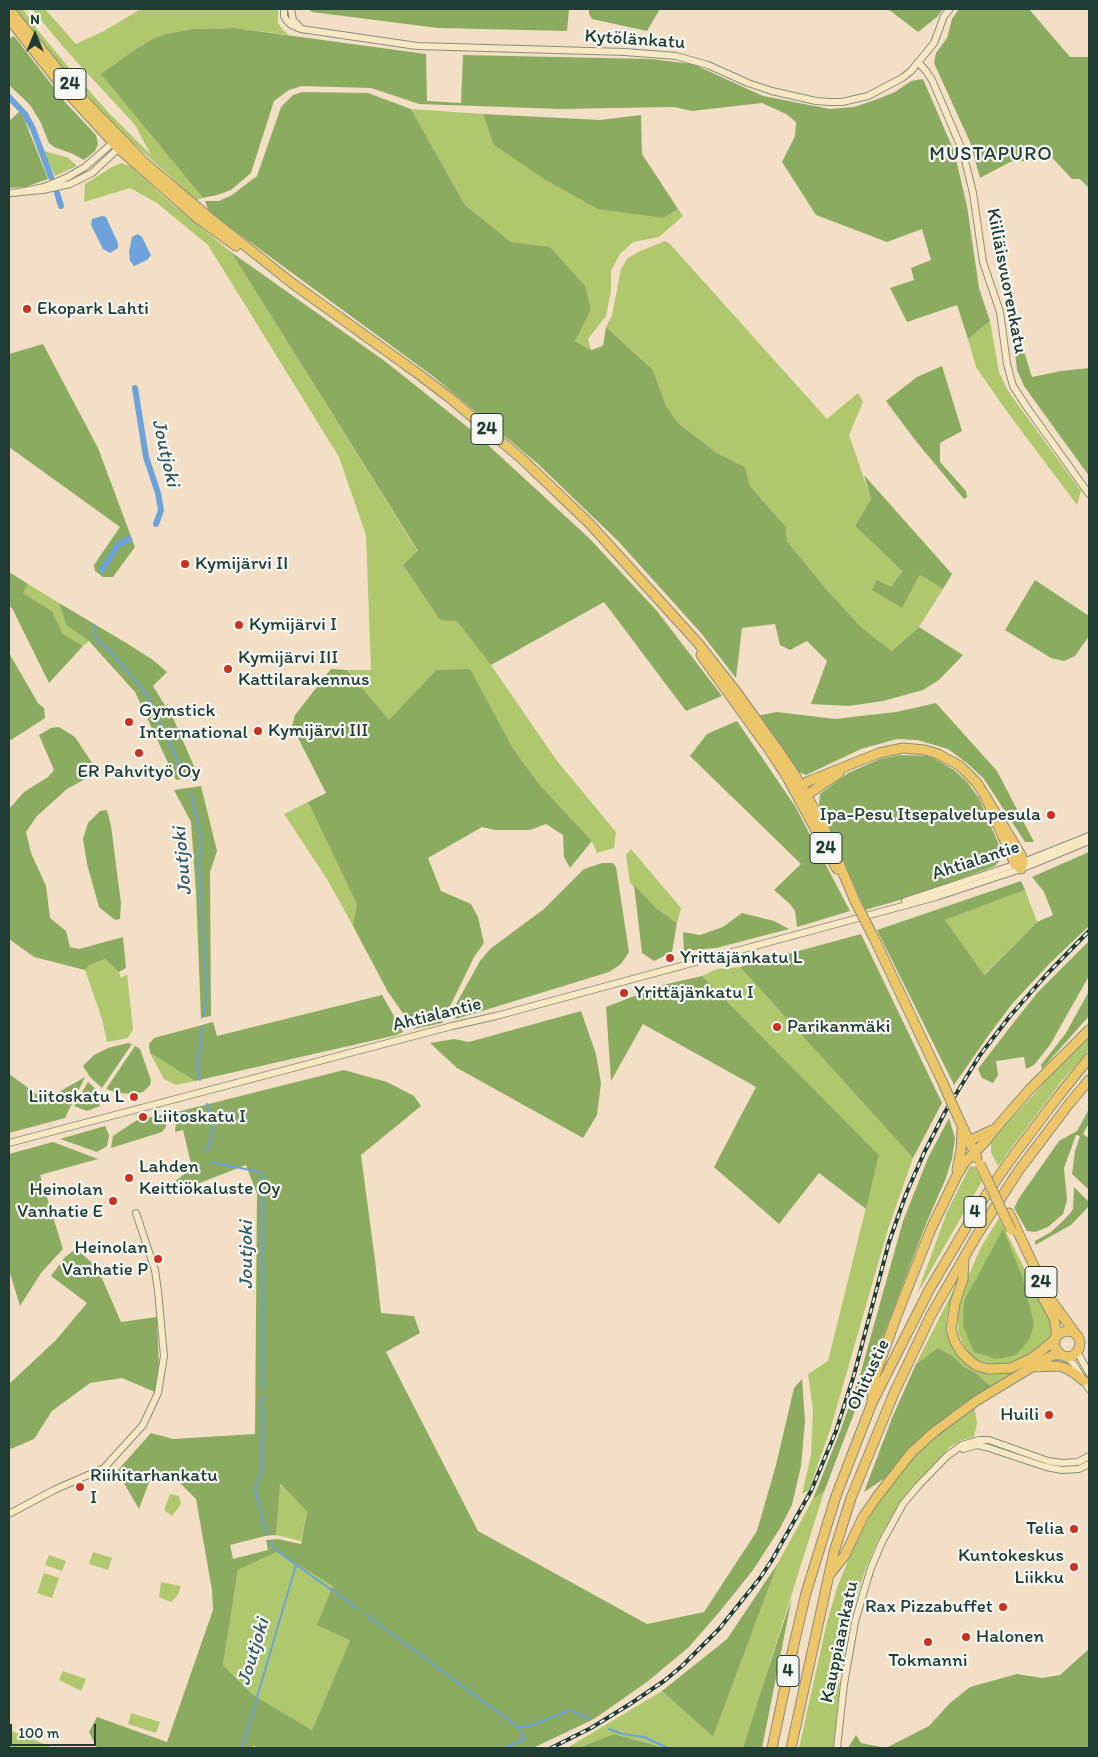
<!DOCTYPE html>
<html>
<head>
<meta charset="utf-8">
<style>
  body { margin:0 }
  #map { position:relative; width:1098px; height:1757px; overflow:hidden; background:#f3dfc5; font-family:Itim,sans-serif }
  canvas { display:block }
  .frame { position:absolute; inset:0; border:10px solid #1f3d34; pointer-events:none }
  .north { position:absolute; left:10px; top:10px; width:50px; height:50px; -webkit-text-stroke:4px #f6f6f2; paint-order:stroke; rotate:0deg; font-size:14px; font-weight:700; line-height:20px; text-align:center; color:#1f3d34 }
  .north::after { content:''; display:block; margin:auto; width:18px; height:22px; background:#1f3d34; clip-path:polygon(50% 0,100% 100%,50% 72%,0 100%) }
  .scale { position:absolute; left:10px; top:1724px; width:86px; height:22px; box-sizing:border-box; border:2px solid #1f3d34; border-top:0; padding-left:6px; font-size:15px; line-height:18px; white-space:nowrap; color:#1f3d34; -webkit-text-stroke:4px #f6f6f2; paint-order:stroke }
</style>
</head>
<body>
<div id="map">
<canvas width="1098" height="1757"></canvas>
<div class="frame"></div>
<div class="north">N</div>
<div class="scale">100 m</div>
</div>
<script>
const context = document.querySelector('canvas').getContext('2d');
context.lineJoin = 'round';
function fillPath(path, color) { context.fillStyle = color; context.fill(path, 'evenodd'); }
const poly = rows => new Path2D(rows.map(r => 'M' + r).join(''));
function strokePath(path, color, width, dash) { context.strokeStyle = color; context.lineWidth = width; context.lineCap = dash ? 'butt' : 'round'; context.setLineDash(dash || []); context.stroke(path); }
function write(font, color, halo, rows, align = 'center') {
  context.font = font + ' Itim,sans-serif'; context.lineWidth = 4.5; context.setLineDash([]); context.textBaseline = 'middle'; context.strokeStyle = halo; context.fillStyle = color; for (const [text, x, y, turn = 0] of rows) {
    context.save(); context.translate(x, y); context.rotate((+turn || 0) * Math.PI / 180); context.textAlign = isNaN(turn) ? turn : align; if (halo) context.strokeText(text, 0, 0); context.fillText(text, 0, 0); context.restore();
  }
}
const green = poly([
  [15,9,23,9,36,28,65,63,108,112,151,155,135,125,65,49,32,9,45,9,76,44,104,31,141,9,278,9,278,23,283,30,289,35,234,28,193,29,165,34,152,39,133,51,102,74,203,198,196,200,110,122,78,88],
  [411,109,483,114,493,144,664,218,678,209,683,216,659,237,633,242,620,254,611,271,611,291,606,316,588,339,591,350,575,341,591,310,550,248,511,242,465,205],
  [43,151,67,157,77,166,55,176],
  [121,163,130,166,172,204,231,252,418,552,403,565,440,620,457,620,491,665,557,761,616,832,614,848,597,853,592,841,539,784,512,747,436,670,389,721,347,670,371,670,366,535,339,457,208,245,157,203,130,188,84,202,85,184,112,167],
  [665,241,670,244,827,419,858,393,863,402,849,435,871,499,855,526,902,571,891,587,902,608,920,575,943,589,919,627,892,651,862,628,827,590,787,541,786,527,750,486,745,467,717,453,678,423,666,406,653,370,606,327,612,315,621,269,627,259,638,252],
  [990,321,999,372,1008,391,1081,491,1077,505,1008,413,976,367,968,339],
  [28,584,59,603,66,625,89,641,83,646,63,634,52,611,23,593],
  [308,802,358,904,353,926,327,879,284,814],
  [631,849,681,908,677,923,655,907,630,883,626,855],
  [1025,890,1037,922,983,975,945,920],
  [105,959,119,972,121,978,127,974,133,1029,128,1038,107,1042,102,1019,85,970,88,966],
  [740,967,913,1158,888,1229,831,1427,809,1490,802,1494,811,1455,813,1410,808,1374,828,1361,879,1155,702,976,717,969],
  [1089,1034,1089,1050,1061,1082,998,1166,991,1152,991,1141],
  [150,1053,195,1081,176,1085,164,1079],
  [970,1166,975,1167,982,1181,917,1294,947,1212],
  [999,1218,1050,1320,1052,1331,1049,1339,1027,1358,1009,1365,993,1365,976,1360,965,1349,958,1332,958,1308,964,1286,981,1247],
  [955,1287,946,1319,951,1344,962,1359,990,1373,1006,1373,1023,1368,992,1387,977,1374,963,1366,953,1356,938,1348,916,1364],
  [974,1406,977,1423,974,1437,962,1440,950,1447,912,1487,897,1507,878,1540,865,1570,854,1605,842,1666,839,1670,838,1680,840,1684,833,1748,799,1748,827,1622,837,1588,855,1543,880,1499,913,1458,951,1423],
  [279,1484,307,1510,301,1541,276,1535],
  [824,1492,743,1748,665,1748,614,1734,578,1748,567,1748,662,1691,713,1737,778,1563,813,1499],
  [170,1494,179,1496,181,1504,172,1516,164,1510],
  [93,1552,112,1558,108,1570,89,1564],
  [277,1552,334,1586,350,1640,312,1730,252,1694,223,1665,238,1570],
  [49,1555,66,1561,62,1571,45,1565],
  [44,1573,59,1578,52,1598,37,1593],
  [161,1582,181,1586,177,1596,171,1602,159,1597],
  [63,1671,86,1679,81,1691,59,1680],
  [131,1713,160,1722,156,1733,128,1724],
  [9,1730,49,1746,49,1748,9,1748]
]);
const forest = poly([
  [308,9,569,9,567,31,438,28,312,12],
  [589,9,660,9,647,31,592,19,589,14],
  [888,9,943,9,937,17,918,32],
  [959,9,1029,9,1070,57,1089,57,1089,188,1080,179,1072,179,1044,149,1037,160,1010,162,980,178,970,142,934,63,936,53,947,38,952,19],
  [234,28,426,54,427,101,461,103,463,55,651,59,693,64,763,96,830,109,854,107,875,100,895,92,911,81,923,79,954,151,967,206,979,288,990,321,968,339,957,305,907,322,890,288,914,280,911,268,931,260,922,229,887,242,816,215,782,162,795,136,796,122,786,114,762,103,692,111,674,107,560,109,419,104,371,88,302,86,289,90,274,101,251,173,231,190,217,195,203,198,101,74,133,51,152,39,165,34,193,29],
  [14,36,65,102,96,135,98,144,95,151,84,160,73,154,54,147,49,143,40,121,30,105,9,85,9,39],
  [302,92,368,93,411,109,465,205,511,242,550,247,585,286,591,310,575,341,591,350,603,346,606,327,653,370,666,406,678,423,717,453,745,467,750,486,786,527,787,541,827,590,862,628,892,651,919,627,963,655,939,680,923,690,883,701,849,706,811,704,827,661,807,641,790,650,780,645,775,624,742,628,736,678,701,633,619,542,538,464,434,377,209,212,205,201,219,201,232,195,257,176,281,107,293,95],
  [20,111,23,116,48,179,25,187,9,188,9,121],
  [483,114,600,120,641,115,642,154,678,209,664,218,598,209,544,179,493,144],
  [231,252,386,362,475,433,589,538,657,611,722,696,686,711,604,602,491,665,457,621,440,620,403,565,418,551],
  [1021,342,1032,377,1061,371,1089,368,1089,476,1024,386,1017,370,1015,352,1018,343],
  [43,344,98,448,135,547,113,577,103,577,95,571,94,565,120,527,9,447,9,354],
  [942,366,962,431,940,443,940,462,966,491,967,497,964,499,915,440,886,401,917,377],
  [864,475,952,574,943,589,920,575,902,608,872,590,877,580,891,587,902,571,855,526,871,499],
  [9,572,28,584,23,593,52,611,63,634,83,646,49,683,13,610,9,605],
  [1035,580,1089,616,1089,636,1075,656,1064,661,1051,658,1005,630],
  [59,603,128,644,153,660,167,672,153,686,174,720,196,771,193,777,176,780,135,692,89,641,66,625],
  [9,653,38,703,44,708,45,718,11,740,9,738],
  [331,669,347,670,389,720,436,670,470,669,512,747,539,784,592,841,570,868,564,857,563,835,546,824,530,830,495,830,482,827,428,858,441,891,471,904,478,917,484,943,474,957,442,1023,414,1029,388,992,353,926,357,904,308,802,326,793,292,726,295,715],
  [936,703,997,771,1034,842,1025,842,984,779,967,763,948,749,917,740,897,739,861,749,806,775,799,772,756,716,777,712,835,719,896,712],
  [737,721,795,806,850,911,797,927,795,911,790,904,774,890,801,864,690,756,707,734],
  [59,727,75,737,98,772,67,789,37,816,26,832,31,853,46,886,50,918,66,931,70,947,79,949,123,937,126,968,119,972,105,959,88,966,85,970,34,957,9,939,9,809,24,792,48,777,54,770,39,735,51,728],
  [900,755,930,756,954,770,967,782,979,798,987,817,1002,852,1001,859,995,866,907,898,865,910,819,805,820,794,848,773,880,759],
  [201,786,217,851,210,872,211,1016,201,1018,196,892,191,822,174,790],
  [107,810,111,826,121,903,120,919,115,920,99,907,87,864,83,839,88,823,100,811],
  [1089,852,1089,926,1050,963,1012,1004,988,1036,954,1085,877,930,1021,881,1025,890,945,920,984,975,1037,922,1053,915,1044,892,1032,877],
  [602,863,613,863,616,867,629,952,621,964,609,972,456,1019,450,1015,480,961,490,949,544,909,584,869],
  [634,885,655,907,677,923,672,952,654,961,642,953],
  [742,913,774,921,789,929,716,948,684,951,683,932,700,935,723,927],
  [861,934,942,1103,913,1158,740,967],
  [1089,941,1089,976,1050,1045,1034,1065,1026,1069,1024,1057,996,1061,998,1075,993,1083,982,1078,978,1069,1014,1022,1038,992],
  [702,976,879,1155,866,1209,819,1173,779,1224,714,1167,756,1087,643,1024,611,1081,606,1007,663,985],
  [1089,991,1089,1016,1042,1069,1041,1065,1066,1033],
  [382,995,403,1032,397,1035,195,1081,150,1053,149,1044,154,1038,213,1022,217,1036],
  [581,1011,596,1054,601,1083,597,1115,583,1138,457,1068,430,1043,454,1039,469,1042],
  [128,1043,132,1044,102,1088,90,1077,83,1066,94,1055,108,1048],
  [135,1046,140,1049,151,1080,150,1085,143,1092,133,1094,118,1093,106,1089],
  [344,1070,387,1082,414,1096,421,1106,361,1155,375,1260,381,1313,414,1316,420,1333,386,1352,478,1531,647,1624,704,1612,757,1531,776,1465,794,1388,802,1379,805,1421,801,1466,792,1505,779,1530,753,1570,721,1610,689,1647,647,1682,594,1719,533,1748,259,1748,253,1746,252,1748,97,1748,89,1732,97,1717,167,1742,213,1610,212,1590,196,1499,173,1476,154,1469,139,1509,117,1471,151,1433,173,1439,255,1434,257,1194,246,1165,171,1194,169,1186,192,1168,183,1130,175,1132,177,1112],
  [280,1484,307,1511,301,1544,278,1539,266,1540,268,1550,233,1559,230,1545,265,1536,276,1535],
  [277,1552,333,1586,317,1625,350,1640,312,1730,252,1694,223,1665,238,1570],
  [9,1074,45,1100,85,1077,65,1118,9,1133],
  [88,1082,97,1090,100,1106,87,1111,74,1106],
  [1089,1109,1089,1123,1083,1134,1089,1138,1089,1190,1072,1174,1075,1151,1080,1136,1076,1135,1064,1168,1067,1200,1063,1214,1048,1227,1035,1232,1027,1231,1014,1208,1019,1198,1059,1141,1077,1131],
  [161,1115,166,1120,166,1127,162,1132,111,1148,113,1136,137,1120],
  [949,1118,955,1138,952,1159,946,1178,926,1224,824,1492,813,1499,841,1429,860,1375,903,1221,928,1158],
  [105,1126,109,1135,107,1146,97,1152,60,1139],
  [53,1142,98,1159,40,1175,63,1249,41,1273,20,1306,9,1270,9,1154],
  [1074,1187,1089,1202,1089,1206,1071,1225,1035,1245,1035,1241,1051,1232,1065,1219,1071,1212,1073,1209],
  [1003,1229,1022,1276,1034,1324,1029,1340,1016,1355,997,1359,974,1352,963,1326,964,1301],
  [76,1249,97,1267,121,1322,157,1317,159,1369,155,1392,122,1378,90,1383,52,1411,34,1439,11,1449,9,1446,9,1384,56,1340,87,1303,51,1276,65,1257],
  [938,1348,953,1356,963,1366,977,1374,992,1387,961,1405,930,1430,905,1454,885,1478,864,1492,892,1418,916,1364],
  [778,1563,713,1737,662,1691,727,1639],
  [792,1597,762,1748,743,1748,760,1694],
  [1089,1649,1089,1748,848,1748,856,1735,861,1743,886,1748,929,1726,950,1703,970,1687,1017,1674,1042,1678,1060,1675],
  [614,1734,665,1748,578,1748]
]);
const water = poly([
  [102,216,106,217,118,243,118,248,110,253,103,249,91,225,92,219],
  [138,234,142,237,151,255,147,260,134,266,130,261,129,252,132,237]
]);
const stream = poly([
  [94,625,96,639,109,650,146,693,184,775],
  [191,794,201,837,199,867,207,995,203,1016],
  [200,1080,198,1067,202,1027],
  [206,1152,211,1141,212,1124,207,1104],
  [211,1162,260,1172,263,1178,263,1389],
  [262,1396,263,1468,255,1488,263,1522,267,1534],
  [270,1542,277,1551,358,1609],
  [365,1614,518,1727,525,1739,504,1748],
  [519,1727,533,1725,570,1710,589,1719],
  [609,1729,623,1734,644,1737,668,1748],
  [242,1748,296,1565]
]);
const canal = poly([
  [9,97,25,114,33,129,51,177],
  [57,193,61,206],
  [135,388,146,457,158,493,161,510,156,524],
  [102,570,118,545,129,539]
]);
const secondary = poly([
  [284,9,284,16,287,21,291,25,301,29,417,46,625,52,676,56,708,65,748,83,772,91,816,101,830,102,842,102,868,96,902,78,911,71,934,43,944,16,950,9],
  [291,9,293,20,301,28],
  [918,62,926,71,932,80,963,152,973,193,983,262,1000,312,1007,364,1013,386,1026,406,1089,494],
  [9,193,43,190,70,184,92,173,121,146],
  [15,193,44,187,68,177,85,167,116,140],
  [905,901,1026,861,1089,836],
  [9,1143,452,1026,496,1016,936,897,1021,869,1089,841],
  [1077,1352,1089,1373],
  [1067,1357,1073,1363,1089,1389],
  [963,1449,977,1445,986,1447,1046,1467,1062,1470,1079,1469,1089,1464],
  [9,1514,54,1490,104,1468,143,1425,158,1393,164,1356,158,1291,155,1270,136,1213],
  [837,1748,844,1684,855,1622,864,1591,871,1568,882,1542,903,1504,918,1486,947,1456,962,1445,979,1440,989,1440,1048,1461,1062,1463,1078,1462,1089,1456]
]);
const highway = poly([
  [9,9,77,93,145,163,166,181,210,218,292,283,417,373,450,398,522,459,589,523,698,643,738,694,778,750,795,775,822,823,855,901],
  [9,19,65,90,119,149,196,217,236,246],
  [701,655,768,748,787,777,837,869],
  [798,796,801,786,809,781,879,753,903,748,925,750,938,754,960,766,977,783,984,794,1021,855,1023,862,1021,869,1015,864,984,794],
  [801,796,807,795,839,773],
  [874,938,942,1081],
  [958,1117,977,1158],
  [973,1139,992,1130],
  [957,1170,961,1150,962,1131],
  [1009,1213,1048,1296,1075,1333],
  [964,1259,963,1279,955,1303,951,1329,955,1342,961,1352,969,1360,977,1366,988,1369,1011,1368,1032,1358,1051,1343,1059,1334,1066,1331,1073,1332,1078,1336,1080,1342,1079,1349,1073,1356,1067,1357,1061,1355,1055,1348,1055,1338],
  [1042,1296,1054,1318,1057,1336],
  [1034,1367,1057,1366,1065,1368,1074,1373,1084,1381],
  [872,1399,875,1376,897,1315,931,1229,957,1175,965,1162,985,1142,995,1129,1029,1090,1089,1030],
  [830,1574,845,1555,863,1517,876,1498,911,1453,934,1432,976,1401,1042,1361,1053,1355,1061,1355],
  [772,1748,794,1644,806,1593,836,1496,872,1403,929,1290,980,1204,1008,1163,1057,1098,1089,1058],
  [791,1748,834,1552,851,1498,894,1393,931,1315,977,1235,1019,1170,1069,1104,1089,1080]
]);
const rail = poly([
  [551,1748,591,1728,630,1704,664,1681,682,1666,719,1629,760,1578,772,1560,811,1491,836,1431,854,1375,889,1242,906,1194,924,1153,945,1112,980,1055,1010,1016,1047,974,1089,931]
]);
const highwayBridge = poly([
  [855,901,874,938],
  [942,1081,958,1117],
  [980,1164,1011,1230]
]);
const markers = [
  [27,309,5,"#c8321e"],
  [185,564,5,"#c8321e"],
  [239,625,5,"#c8321e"],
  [228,669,5,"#c8321e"],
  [129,722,5,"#c8321e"],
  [258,731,5,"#c8321e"],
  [139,753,5,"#c8321e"],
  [1051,815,5,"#c8321e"],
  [670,958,5,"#c8321e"],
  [624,993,5,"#c8321e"],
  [777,1027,5,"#c8321e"],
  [134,1097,5,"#c8321e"],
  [143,1117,5,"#c8321e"],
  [129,1178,5,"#c8321e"],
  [113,1201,5,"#c8321e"],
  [158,1259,5,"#c8321e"],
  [1049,1415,5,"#c8321e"],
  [80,1487,5,"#c8321e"],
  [1074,1529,5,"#c8321e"],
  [1074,1567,5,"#c8321e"],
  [1003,1607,5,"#c8321e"],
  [966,1637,5,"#c8321e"],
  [928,1642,5,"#c8321e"]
];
const shields = [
  [70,84,32],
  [487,429,32],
  [826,848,32],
  [975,1212,22],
  [1041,1282,32],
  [788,1671,22]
];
const shieldNames = [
  ["24",70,84],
  ["24",487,429],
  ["24",826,848],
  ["4",975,1212],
  ["24",1041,1282],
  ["4",788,1671]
];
const streetNames = [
  ["Kytölänkatu",635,40,4],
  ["Kiiliäisvuorenkatu",1006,281,79],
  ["Ahtialantie",976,861,-18],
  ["Ahtialantie",437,1015,-14],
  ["Ohitustie",869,1375,-65],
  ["Kauppiaankatu",840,1642,-78]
];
const poiNames = [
  ["Ekopark Lahti",37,309],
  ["Kymijärvi II",195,564],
  ["Kymijärvi I",249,625],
  ["Kymijärvi III",238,658],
  ["Kattilarakennus",238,680],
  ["Gymstick",139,711],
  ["International",139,733],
  ["Kymijärvi III",268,731],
  ["ER Pahvityö Oy",139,772,"center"],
  ["Ipa-Pesu Itsepalvelupesula",1041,815,"right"],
  ["Yrittäjänkatu L",680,958],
  ["Yrittäjänkatu I",634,993],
  ["Parikanmäki",787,1027],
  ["Liitoskatu L",124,1097,"right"],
  ["Liitoskatu I",153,1117],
  ["Lahden",139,1167],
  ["Keittiökaluste Oy",139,1189],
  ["Heinolan",103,1190,"right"],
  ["Vanhatie E",103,1212,"right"],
  ["Heinolan",148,1248,"right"],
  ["Vanhatie P",148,1270,"right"],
  ["Huili",1039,1415,"right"],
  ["Riihitarhankatu",90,1476],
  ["I",90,1498],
  ["Telia",1064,1529,"right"],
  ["Kuntokeskus",1064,1556,"right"],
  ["Liikku",1064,1578,"right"],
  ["Rax Pizzabuffet",993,1607,"right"],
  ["Halonen",976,1637],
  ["Tokmanni",928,1661,"center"]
];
const neighbourhoodNames = [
  ["MUSTAPURO",991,155]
];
const waterNames = [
  ["Joutjoki",165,453,77],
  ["Joutjoki",183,861,-95],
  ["Joutjoki",247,1255,-90],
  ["Joutjoki",254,1652,-73]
];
fillPath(green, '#afc76d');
fillPath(forest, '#8bac60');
fillPath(water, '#6da2da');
strokePath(stream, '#6da2da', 2);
strokePath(canal, '#6da2da', 6);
strokePath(secondary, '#898e7c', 8);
strokePath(highway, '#898e7c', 11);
strokePath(secondary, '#f7e8c3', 6);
strokePath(highway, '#ecc669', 9);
strokePath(rail, '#1f3d34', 4);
strokePath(rail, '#f6f6f2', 2, [5.5]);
strokePath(highwayBridge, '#898e7c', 11, []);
strokePath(highwayBridge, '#ecc669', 9);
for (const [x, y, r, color] of markers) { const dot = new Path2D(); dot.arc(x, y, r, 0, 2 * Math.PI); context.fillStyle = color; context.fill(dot); strokePath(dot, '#f6f6f2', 2); }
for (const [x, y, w] of shields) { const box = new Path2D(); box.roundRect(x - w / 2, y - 15.5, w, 31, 4); context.fillStyle = '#f6f6f2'; context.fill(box); strokePath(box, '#1f3d34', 1); }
write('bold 18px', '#1f3d34', null, shieldNames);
write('19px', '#1f3d34', '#f6f6f2', streetNames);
write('19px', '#1f3d34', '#f6f6f2', poiNames, 'left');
context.letterSpacing = '1px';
write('20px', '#1f3d34', '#f6f6f2', neighbourhoodNames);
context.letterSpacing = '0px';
write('italic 20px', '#365b66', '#f6f6f2', waterNames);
</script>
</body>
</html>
